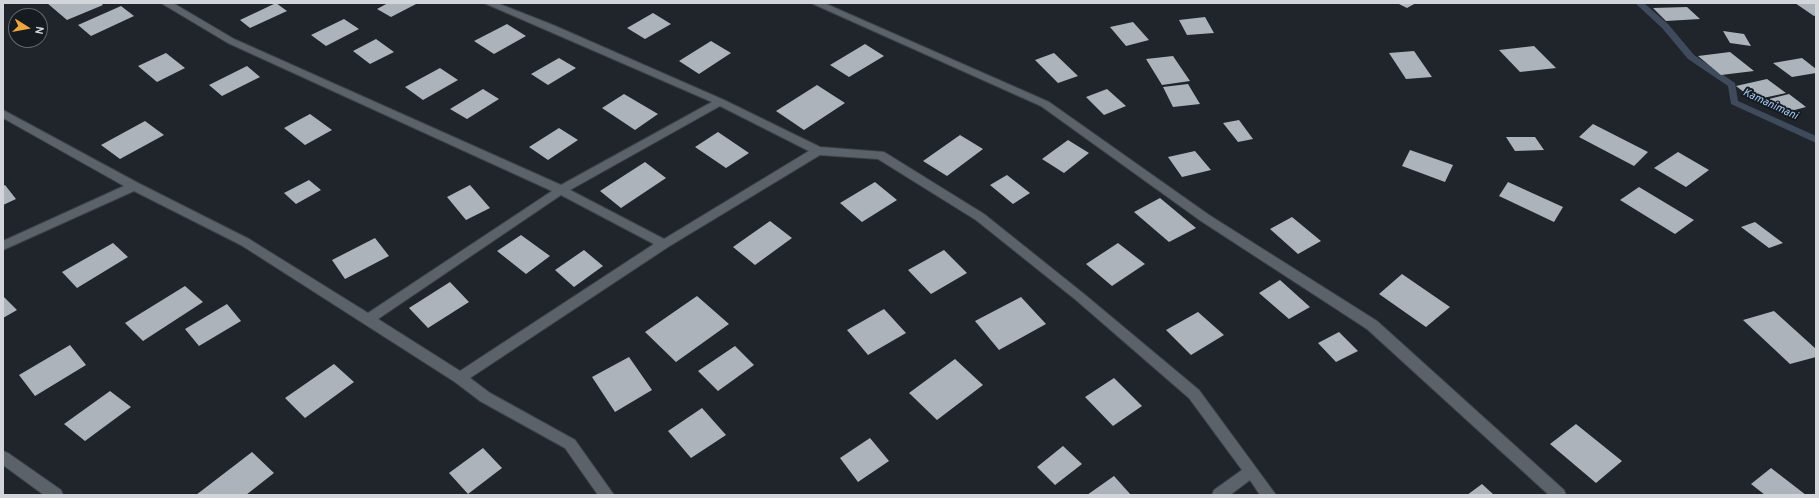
<!DOCTYPE html>
<html>
<head>
<meta charset="utf-8">
<style>
  body { margin:0 }
  #map { position:relative; width:1819px; height:498px; overflow:hidden; background:#20252b; font-family:Overpass,sans-serif }
  canvas { display:block }
  .frame { position:absolute; inset:0; border:4px solid #d2d6da; pointer-events:none }
  .north { position:absolute; left:8px; top:8px; width:40px; height:40px; box-sizing:border-box; background:#161b21; border:1px solid #61666b; border-radius:50%; rotate:101deg; font-size:11px; font-weight:700; line-height:16px; text-align:center; color:#d2d6da }
  .north::after { content:''; display:block; margin:auto; width:14px; height:18px; background:#f0a63e; clip-path:polygon(50% 0,100% 100%,50% 72%,0 100%) }
</style>
</head>
<body>
<div id="map">
<canvas width="1819" height="498"></canvas>
<div class="frame"></div>
<div class="north">N</div>
</div>
<script>
const context = document.querySelector('canvas').getContext('2d');
context.lineJoin = 'round';
const poly = rows => new Path2D(rows.map(r => 'M' + r).join(''));
function fillPath(path, color) { context.fillStyle = color; context.fill(path, 'evenodd'); }
function strokePath(path, color, width, dash) { context.strokeStyle = color; context.lineWidth = width; context.lineCap = dash ? 'butt' : 'round'; context.setLineDash(dash || []); context.stroke(path); }
function write(font, color, halo, rows, align = 'center') {
  context.font = font + ' Overpass,sans-serif'; context.lineWidth = 4; context.setLineDash([]); context.textBaseline = 'middle'; context.strokeStyle = halo; context.fillStyle = color; for (const [text, x, y, turn = 0] of rows) {
    context.save(); context.translate(x, y); context.rotate((+turn || 0) * Math.PI / 180); context.textAlign = isNaN(turn) ? turn : align; if (halo) context.strokeText(text, 0, 0); context.fillText(text, 0, 0); context.restore();
  }
}
const stream = poly([
  [1635,3,1644,3,1668,24,1694,55,1735,83,1738,101,1816,136,1816,143,1731,104,1728,86,1688,59,1662,28,1635,3]
]);
const building = poly([
  [47,3,101,3,103,5,67,20],
  [276,3,287,11,250,28,240,20],
  [388,3,418,3,391,17,377,9],
  [1397,3,1416,3,1407,8],
  [1795,3,1816,3,1816,15,1814,16],
  [121,6,134,16,91,36,78,25],
  [1687,7,1700,19,1666,21,1653,8],
  [653,13,671,24,645,39,627,28],
  [1205,17,1214,33,1187,35,1179,20],
  [344,19,359,29,326,46,311,35],
  [1133,22,1149,40,1126,46,1110,27],
  [507,24,526,36,494,54,474,41],
  [1723,31,1744,34,1751,46,1730,43],
  [376,39,394,52,370,64,353,51],
  [711,41,731,53,699,74,679,61],
  [865,44,884,56,849,77,830,65],
  [1534,46,1556,68,1520,72,1499,50],
  [1414,51,1432,77,1406,79,1389,53],
  [1730,52,1754,71,1721,75,1698,56],
  [166,53,185,68,157,82,138,66],
  [1054,53,1078,76,1058,83,1035,60],
  [1173,56,1190,81,1162,85,1146,59],
  [559,58,576,68,548,85,531,74],
  [1802,58,1816,69,1816,73,1792,77,1773,63],
  [247,66,260,77,222,96,209,85],
  [440,68,458,80,423,100,405,87],
  [1767,79,1786,93,1754,100,1736,86],
  [1188,84,1200,104,1173,107,1163,87],
  [817,85,845,103,804,130,776,111],
  [483,89,499,99,467,119,450,109],
  [1107,89,1126,106,1104,115,1086,97],
  [624,94,658,114,635,130,602,108],
  [1789,94,1806,107,1783,113,1765,100],
  [310,114,332,130,305,145,284,128],
  [1239,120,1253,139,1238,142,1223,123],
  [145,121,164,135,120,159,101,145],
  [1593,124,1648,152,1634,166,1579,137],
  [559,128,578,140,548,160,529,147],
  [718,132,749,153,726,168,695,147],
  [960,135,983,149,947,176,923,161],
  [1506,137,1535,137,1544,150,1515,151],
  [1068,140,1089,153,1064,173,1042,159],
  [1410,150,1453,165,1445,182,1402,166],
  [1195,151,1211,170,1182,177,1168,157],
  [1678,152,1709,170,1686,187,1654,168],
  [645,162,666,178,621,208,600,191],
  [1007,175,1030,193,1013,204,990,185],
  [309,180,321,190,296,204,284,193],
  [875,182,897,200,862,222,840,203],
  [1508,182,1563,207,1554,222,1499,196],
  [5,185,16,199,3,205,3,186],
  [470,185,490,208,466,220,447,197],
  [1639,187,1694,220,1675,234,1620,200],
  [1160,198,1196,228,1169,242,1134,212],
  [1292,217,1321,241,1298,254,1270,229],
  [770,221,792,238,755,265,733,247],
  [1755,222,1783,243,1769,248,1741,227],
  [521,235,550,256,526,274,497,251],
  [375,238,389,256,345,279,332,260],
  [113,243,128,257,77,288,62,272],
  [1118,243,1145,264,1112,286,1086,264],
  [584,250,603,266,574,287,555,270],
  [944,250,967,273,931,294,908,270],
  [1402,274,1450,307,1426,327,1379,294],
  [1280,280,1310,307,1289,319,1259,293],
  [450,282,469,302,428,328,409,308],
  [185,286,203,302,143,341,125,323],
  [3,296,17,310,3,318],
  [697,296,729,324,676,362,645,332],
  [1021,297,1046,324,999,350,975,321],
  [227,304,241,321,199,346,185,329],
  [884,309,906,333,868,355,847,330],
  [1774,311,1816,349,1816,357,1790,364,1743,320],
  [1198,312,1224,335,1191,355,1166,330],
  [1339,332,1358,351,1336,362,1318,343],
  [70,345,86,365,35,396,19,375],
  [735,346,754,365,718,391,698,371],
  [629,357,652,390,615,412,592,377],
  [955,359,983,385,937,420,909,393],
  [334,364,354,382,305,418,285,398],
  [1114,378,1142,406,1113,426,1085,397],
  [110,391,131,407,85,441,64,424],
  [702,408,726,435,691,458,668,431],
  [1576,424,1622,461,1596,483,1550,444],
  [870,438,889,461,858,482,840,458],
  [1063,446,1082,464,1055,485,1037,467],
  [483,448,502,468,468,494,449,473],
  [252,452,274,473,246,495,196,495],
  [1771,468,1806,495,1765,495,1751,484],
  [1114,476,1131,495,1087,495],
  [1482,484,1494,495,1467,495]
]);
const minor = poly([
  [161,3,173,3,234,39,561,185,712,102,484,3,497,3,553,25,724,100,820,147,884,152,984,214,1084,294,1199,390,1276,495,1260,495,1250,480,1230,495,1212,495,1214,490,1242,470,1189,398,1076,300,976,220,878,159,820,155,668,247,470,378,490,393,575,440,614,495,598,495,565,448,480,401,455,382,241,245,134,191,3,250,3,241,124,186,3,118,3,110,138,183,249,239,368,313,552,191,228,43,161,3],
  [720,106,809,151,664,239,570,190,720,106],
  [561,195,654,244,460,371,378,319,561,195],
  [811,3,824,3,1049,102,1209,215,1377,321,1564,490,1566,495,1549,495,1367,329,1201,221,1041,106,811,3],
  [3,451,8,453,61,490,63,495,44,495,3,465,3,451]
]);
const waterNames = [
  ["Kamanimani",1770,105,25]
];
fillPath(stream, '#3f4b5c');
fillPath(building, '#acb3ba');
strokePath(minor, '#3d4247', 2);
fillPath(minor, '#5c6269');
write('italic 11px', '#a6ccf7', '#161b21', waterNames);
</script>
</body>
</html>
